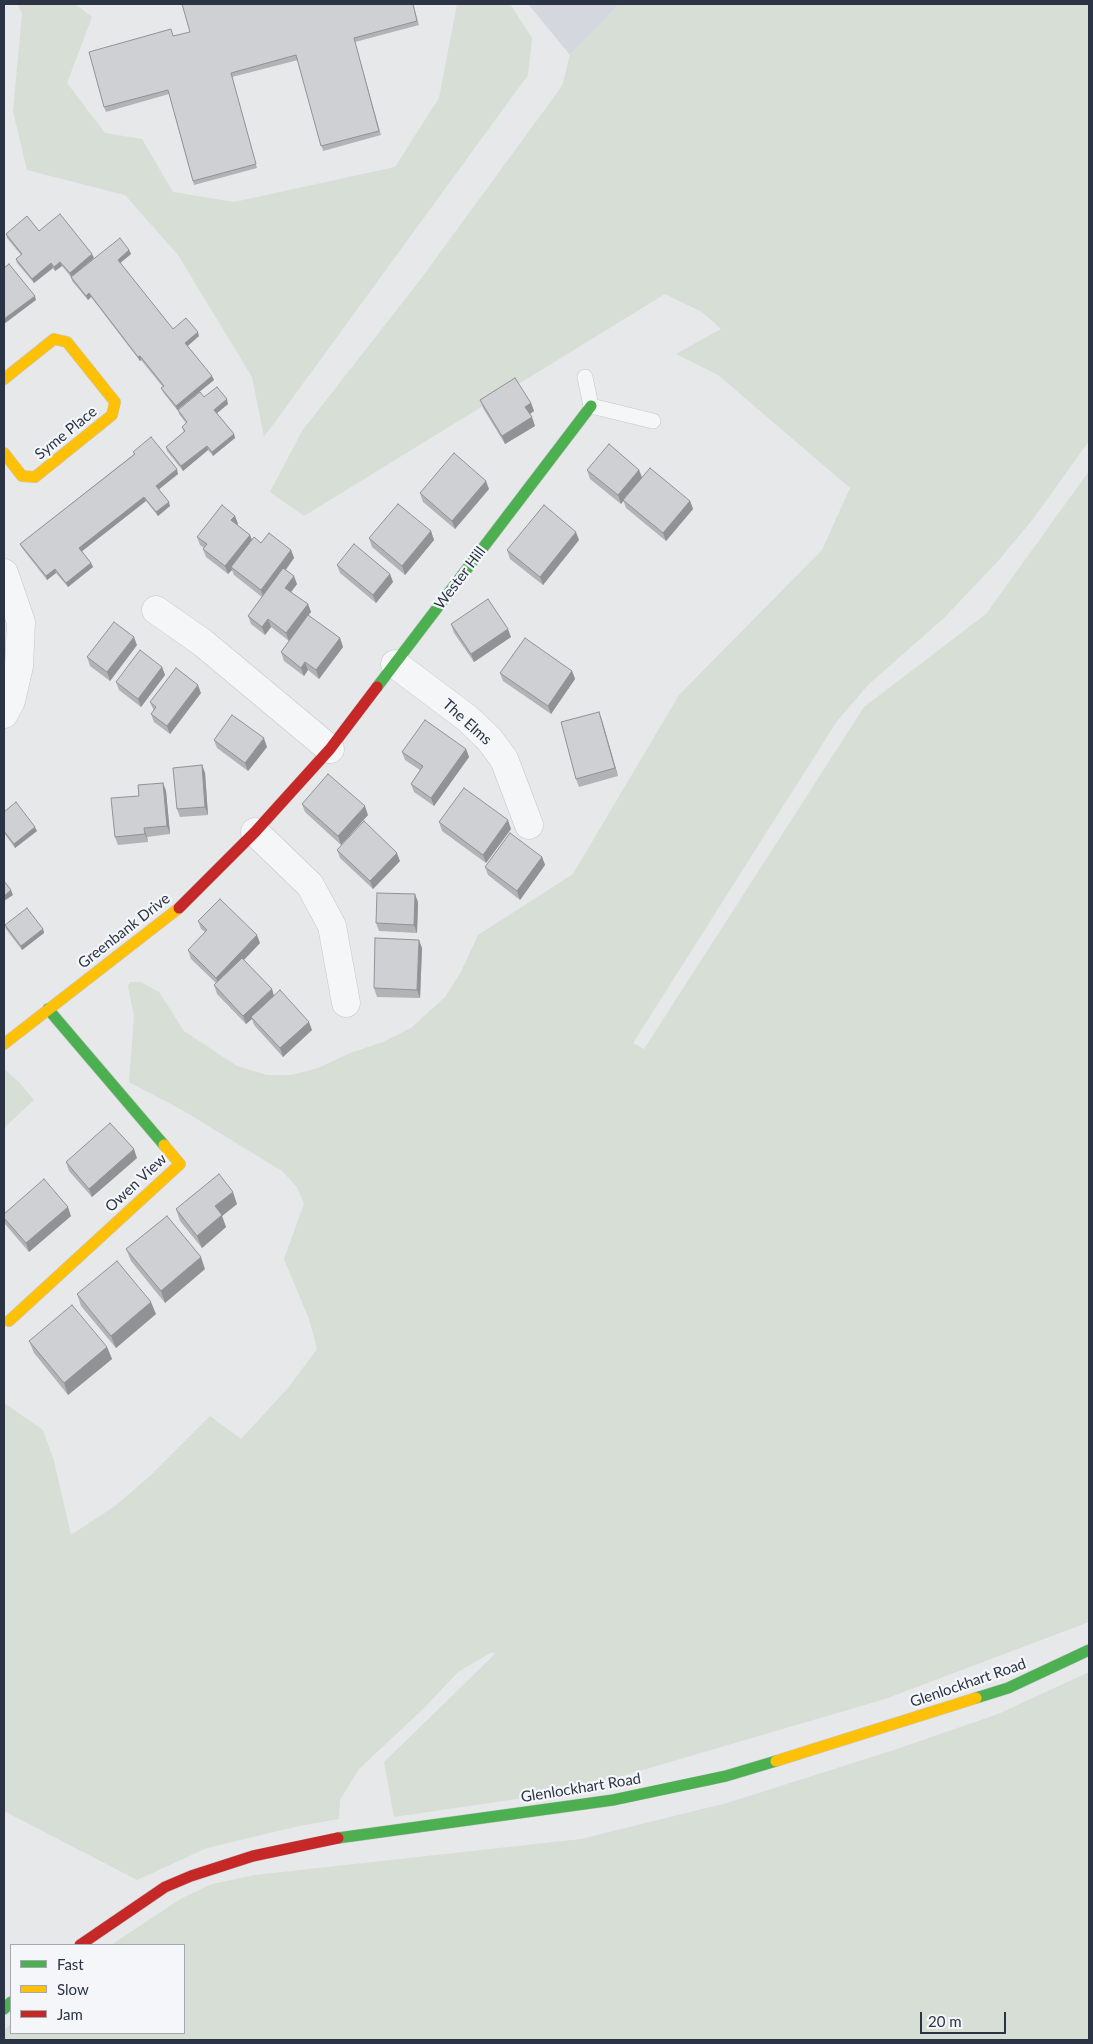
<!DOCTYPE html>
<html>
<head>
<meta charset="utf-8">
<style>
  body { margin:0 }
  #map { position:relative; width:1093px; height:2044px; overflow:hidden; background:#e6e8ea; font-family:Lato,sans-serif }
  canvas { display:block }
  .frame { position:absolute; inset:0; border:5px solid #2b3445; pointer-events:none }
  .legend { position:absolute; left:10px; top:1944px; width:175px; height:90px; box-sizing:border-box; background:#f4f6f9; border:1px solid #a4a8b1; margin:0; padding:6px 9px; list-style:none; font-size:15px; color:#2b3445 }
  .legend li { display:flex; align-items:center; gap:10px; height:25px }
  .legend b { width:25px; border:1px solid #a4a8b1 }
  .scale { position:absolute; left:920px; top:2012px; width:86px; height:22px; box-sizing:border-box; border:2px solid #2b3445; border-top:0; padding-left:6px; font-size:15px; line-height:18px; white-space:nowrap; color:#2b3445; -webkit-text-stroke:4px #f4f6f9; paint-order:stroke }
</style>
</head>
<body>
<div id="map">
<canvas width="1093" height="2044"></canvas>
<div class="frame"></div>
<ul class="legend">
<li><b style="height:6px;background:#4caf50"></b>Fast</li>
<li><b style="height:6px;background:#ffc107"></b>Slow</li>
<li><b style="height:6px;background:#c62828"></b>Jam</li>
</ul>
<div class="scale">20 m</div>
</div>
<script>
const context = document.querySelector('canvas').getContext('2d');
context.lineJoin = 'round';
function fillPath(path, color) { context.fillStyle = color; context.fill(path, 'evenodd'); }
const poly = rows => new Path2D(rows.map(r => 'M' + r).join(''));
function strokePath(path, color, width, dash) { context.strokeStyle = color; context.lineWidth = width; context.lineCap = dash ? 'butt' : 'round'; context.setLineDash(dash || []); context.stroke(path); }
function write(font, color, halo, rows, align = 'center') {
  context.font = font + ' Lato,sans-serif'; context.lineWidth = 4.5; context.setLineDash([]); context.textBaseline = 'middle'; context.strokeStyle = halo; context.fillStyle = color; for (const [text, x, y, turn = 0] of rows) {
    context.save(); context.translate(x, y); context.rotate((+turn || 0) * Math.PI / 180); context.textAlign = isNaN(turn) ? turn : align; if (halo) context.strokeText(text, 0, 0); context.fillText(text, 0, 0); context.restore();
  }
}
const built = poly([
  [528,4,620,4,570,55]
]);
const green = poly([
  [18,4,75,4,92,17,67,83,105,133,142,139,173,192,234,202,395,167,439,98,457,4,510,4,532,38,528,75,264,437,252,377,178,255,125,195,27,170,13,111,22,14],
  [620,4,1089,4,1089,441,1033,519,998,561,944,618,869,684,837,721,633,1043,644,1049,864,707,986,614,1089,471,1089,1622,885,1699,571,1791,394,1817,384,1762,495,1654,492,1652,458,1672,423,1709,359,1769,340,1800,339,1819,299,1826,207,1848,137,1880,4,1811,4,1403,43,1430,54,1461,71,1535,115,1506,150,1476,210,1416,241,1439,288,1388,317,1349,309,1319,284,1259,304,1204,297,1187,282,1171,184,1111,129,1082,134,1016,128,986,130,982,141,982,159,992,184,1031,237,1066,267,1075,292,1075,318,1068,350,1053,383,1042,411,1028,445,997,461,972,478,935,573,874,679,695,822,550,850,488,718,375,676,354,721,329,702,312,665,294,304,516,270,492,302,431,420,280,562,86,570,55],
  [4,1069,19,1082,34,1100,4,1128],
  [1089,1672,1089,2040,4,2040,4,2030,11,2024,11,2033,184,2033,184,1945,111,1945,182,1898,212,1884,255,1875,581,1839,727,1803,894,1750,998,1714]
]);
const lane = poly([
  [585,377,591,406,653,421]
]);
const street = poly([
  [4,573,21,622,19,666,11,701,4,714],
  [156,610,203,643,330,749],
  [395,664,467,718,489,739,504,759,529,825],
  [255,832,310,885,332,926,346,1003]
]);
const fast = poly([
  [377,687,591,406],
  [48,1009,164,1145],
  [976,1698,1008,1688,1089,1650],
  [338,1838,613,1800,726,1776,776,1761],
  [4,2009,11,2002]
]);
const slow = poly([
  [4,379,54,339,67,342,115,402,112,415,35,477,22,476,4,453],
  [4,1044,179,908],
  [9,1321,180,1164,164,1145],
  [776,1761,976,1698]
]);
const jam = poly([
  [179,908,255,832,330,749,377,687],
  [80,1945,165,1887,191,1876,253,1856,338,1838]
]);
const wall = poly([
  [413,4,419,25,355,42,381,135,323,151,298,60,232,77,257,168,194,185,169,94,106,112,104,107,174,36],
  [39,231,94,258,80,269,129,250,131,254,120,263,173,329,199,336,188,346,214,380,177,410,163,392,161,388,163,387,141,360,140,361,91,297,88,300,72,281,71,277,62,266,55,271,53,268,34,283,17,263,16,259,21,255,7,238,6,234],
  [204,397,228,404,217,413,234,434,235,438,213,456,208,450,183,471,167,451,166,447,184,432,182,427,186,423,179,414,178,410],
  [480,400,531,403,534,411,530,414,535,426,505,444,483,408],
  [133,452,178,474,159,489,170,506,158,516,146,501,82,551,91,563,93,567,68,587,56,573,47,580,22,548,20,544,134,454],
  [587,470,639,470,642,477,690,501,693,509,666,541,626,508,623,500,621,504,590,479],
  [489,489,455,529,423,502,420,493],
  [235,516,238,524,237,525,250,535,252,540,291,550,294,558,286,570,297,584,291,592,308,604,311,612,308,615,340,638,343,647,319,679,308,670,304,676,284,661,281,652,289,641,271,627,265,635,251,624,248,616,262,597,234,575,232,570,228,574,206,557,203,549,204,548,200,545,197,537],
  [431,531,434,540,405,575,372,547,369,538],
  [579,540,543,585,510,559,507,550],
  [337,565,390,574,393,582,376,603,340,573],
  [451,624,511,637,474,662,454,633],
  [137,645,110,681,90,666,87,657],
  [162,667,165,675,141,707,119,690,116,682],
  [572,671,575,679,551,714,503,681,500,673],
  [201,693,170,734,154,722,151,714,154,711,150,702],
  [599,712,618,776,579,787,576,779],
  [214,740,267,747,248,771,217,748],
  [466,749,469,757,434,806,414,792,411,784,420,770,405,760,402,752],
  [202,765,205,773,208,815,180,817,177,809],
  [163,783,166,791,170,834,147,837,148,842,118,845,115,837,139,796],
  [302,804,368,815,341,845,305,812],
  [4,812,37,831,15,848,4,833],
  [439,822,511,829,486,863,442,831],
  [337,850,400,861,373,889,340,858],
  [542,857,545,865,520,900,488,875,485,867],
  [418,902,417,933,379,931,376,923],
  [198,921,260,943,244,960,272,989,274,996,312,1030,283,1057,254,1025,252,1019,246,1024,217,994,214,985,216,983,191,959,188,950,205,932,201,929],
  [5,925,43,929,44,933,22,950,6,929],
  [422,948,420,998,377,997,374,988],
  [137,1158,92,1197,69,1171,66,1162],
  [237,1204,222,1216,226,1227,202,1248,180,1221,176,1209],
  [4,1214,71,1216,29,1252,5,1224,4,1221],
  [126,1249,205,1269,165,1303,131,1261],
  [77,1294,156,1314,116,1348,81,1306],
  [29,1341,107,1347,112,1359,68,1395,34,1353]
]);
const shadedWall = poly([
  [129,250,131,254,119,264,118,260],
  [92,254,94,258,71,277,70,273],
  [60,262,62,266,55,271,54,267],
  [51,263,53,268,34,283,32,279],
  [89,293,91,297,88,300,86,296],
  [35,296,36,300,4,324,4,319],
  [198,332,199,336,186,347,185,343],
  [140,356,141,360,140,361,138,357],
  [212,376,214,380,177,410,176,406],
  [227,399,228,404,216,414,214,410],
  [531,403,534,411,528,415,525,407],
  [532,417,535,426,505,444,502,436],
  [234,434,235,438,213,456,212,452],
  [207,446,208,450,183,471,181,466],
  [177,469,178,474,158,490,156,486],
  [639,470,642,478,621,504,618,495],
  [486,481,489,489,455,529,452,521],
  [144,497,146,501,81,552,79,548],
  [690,501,693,509,666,541,663,533],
  [169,502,170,506,158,516,156,512],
  [235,516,238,524,234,528,231,520],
  [431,531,434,540,405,575,402,566],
  [576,532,579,540,543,585,540,577],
  [250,535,253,543,231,567,232,570,228,574,225,566],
  [291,550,294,558,264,598,261,590],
  [91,563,93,567,68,587,66,583],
  [55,569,56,573,47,580,46,576],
  [390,574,393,582,376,603,373,595],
  [294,576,297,584,288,596,285,588],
  [308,604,311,612,289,641,286,633],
  [268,619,271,627,265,635,262,627],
  [508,629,511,637,474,662,471,654],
  [134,637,137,645,110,681,107,672],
  [340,638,343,647,319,679,316,670],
  [305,662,308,670,304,676,301,668],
  [162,667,165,675,141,707,138,699],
  [572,671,575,679,551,714,548,706],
  [198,685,201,693,170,734,167,726],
  [599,712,602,720,618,776,615,768],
  [264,738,267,747,248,771,245,763],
  [466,749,469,757,434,806,431,798],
  [202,765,205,773,208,815,205,807],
  [163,783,166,791,170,834,167,826],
  [365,806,368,815,341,845,338,836],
  [508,820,511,829,486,863,483,855],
  [35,827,37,831,15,848,14,844],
  [144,828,147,837,148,842,145,834],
  [397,853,400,861,373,889,370,881],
  [542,857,545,865,520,900,517,891],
  [11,890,13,895,4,901,4,896],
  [415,894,418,902,417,933,414,925],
  [43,929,44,933,22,950,21,946],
  [257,935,260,943,219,986,216,978],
  [419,940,422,948,420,998,417,990],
  [272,989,274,997,251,1017,252,1019,246,1024,243,1016],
  [309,1022,312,1030,283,1057,280,1048],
  [134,1149,137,1158,92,1197,89,1189],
  [233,1192,237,1204,222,1216,226,1227,202,1248,197,1236,215,1206],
  [68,1207,71,1216,29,1252,26,1243],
  [201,1257,205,1269,165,1303,161,1291],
  [151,1302,156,1314,116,1348,111,1336],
  [107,1347,112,1359,68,1395,64,1383]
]);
const building = poly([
  [182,4,413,4,417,21,354,38,379,131,321,146,296,55,231,73,256,164,193,181,168,90,104,107,89,52,171,29,173,36,190,32,182,4],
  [60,214,92,254,70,273,60,262,54,267,51,263,32,279,16,259,22,254,6,234,27,216,39,231,60,214],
  [120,238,129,250,118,260,173,329,186,318,198,332,185,343,212,376,176,406,161,388,164,386,140,356,138,357,89,293,86,296,71,277,120,238],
  [9,264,35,296,4,319,4,268,9,264],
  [515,378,531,403,525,407,532,417,502,436,480,400,515,378],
  [217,387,227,399,214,410,234,434,212,452,207,446,181,466,166,447,185,431,182,427,187,422,178,410,200,392,204,397,217,387],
  [151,437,177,469,156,486,169,502,156,512,144,497,79,548,91,563,66,583,55,569,46,576,20,544,135,454,133,452,151,437],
  [609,444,639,470,618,495,587,470,609,444],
  [454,453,486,481,452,521,420,493,454,453],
  [650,468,690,501,663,533,623,500,650,468],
  [398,504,431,531,402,566,369,538,398,504],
  [222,505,235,516,231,520,250,535,225,566,203,549,207,544,197,537,222,505],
  [544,505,576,532,540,577,507,550,544,505],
  [269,533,291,550,261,590,231,567,254,537,261,543,269,533],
  [354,544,390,574,373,595,337,565,354,544],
  [283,568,294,576,285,588,308,604,286,633,268,619,262,627,248,616,283,568],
  [488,599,508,629,471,654,451,624,488,599],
  [308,615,340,638,316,670,305,662,301,668,281,652,308,615],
  [114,622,134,637,107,672,87,657,114,622],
  [525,638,572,671,548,706,500,673,525,638],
  [140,650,162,667,138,699,116,682,140,650],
  [176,668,198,685,167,726,151,714,156,707,150,702,176,668],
  [599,712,615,768,576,779,561,722,599,712],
  [232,715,264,738,245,763,214,740,232,715],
  [425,720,466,749,431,798,411,784,423,766,402,752,425,720],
  [202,765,205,807,177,809,173,768,202,765],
  [328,774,365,806,338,836,302,804,328,774],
  [163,783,167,826,144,828,145,834,115,837,111,798,139,796,138,785,163,783],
  [464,788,508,820,483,855,439,822,464,788],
  [16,802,35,827,14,844,4,831,4,812,16,802],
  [364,821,397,853,370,881,337,850,364,821],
  [510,833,542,857,517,891,485,867,510,833],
  [4,881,11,890,4,896,4,881],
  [377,893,415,894,414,925,376,923,377,893],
  [220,899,257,935,216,978,188,950,207,930,198,921,220,899],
  [27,908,43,929,21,946,5,925,27,908],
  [375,938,419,940,417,990,374,988,375,938],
  [242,958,272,989,243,1016,214,985,242,958],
  [280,990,309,1022,280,1048,251,1017,280,990],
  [110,1123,134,1149,89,1189,66,1162,110,1123],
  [219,1174,233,1192,215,1206,222,1215,197,1236,176,1209,219,1174],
  [44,1179,68,1207,26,1243,4,1218,4,1214,44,1179],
  [167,1216,201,1257,161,1291,126,1249,167,1216],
  [117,1261,151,1302,111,1336,77,1294,117,1261],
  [72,1305,107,1347,64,1383,29,1341,72,1305]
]);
const streetNames = [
  ["Syme Place",66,433,-39],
  ["Wester Hill",460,578,-53],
  ["The Elms",467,722,42],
  ["Greenbank Drive",124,931,-38],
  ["Owen View",136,1183,-43],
  ["Glenlockhart Road",968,1683,-19],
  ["Glenlockhart Road",581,1788,-9]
];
fillPath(built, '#d4d7dd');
fillPath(green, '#d6ded6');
strokePath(lane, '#c4c6c8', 16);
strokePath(street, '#c4c6c8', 29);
strokePath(fast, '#c4c6c8', 12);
strokePath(slow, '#c4c6c8', 12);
strokePath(jam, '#c4c6c8', 12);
strokePath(lane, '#f5f6f7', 15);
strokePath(street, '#f5f6f7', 28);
strokePath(fast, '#4caf50', 11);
strokePath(slow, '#ffc107', 11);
strokePath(jam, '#c62828', 11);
fillPath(wall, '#b1b3b5');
fillPath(shadedWall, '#909294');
fillPath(building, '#ced0d3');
strokePath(building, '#909294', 1);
write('15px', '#2b3445', '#f4f6f9', streetNames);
</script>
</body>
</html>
